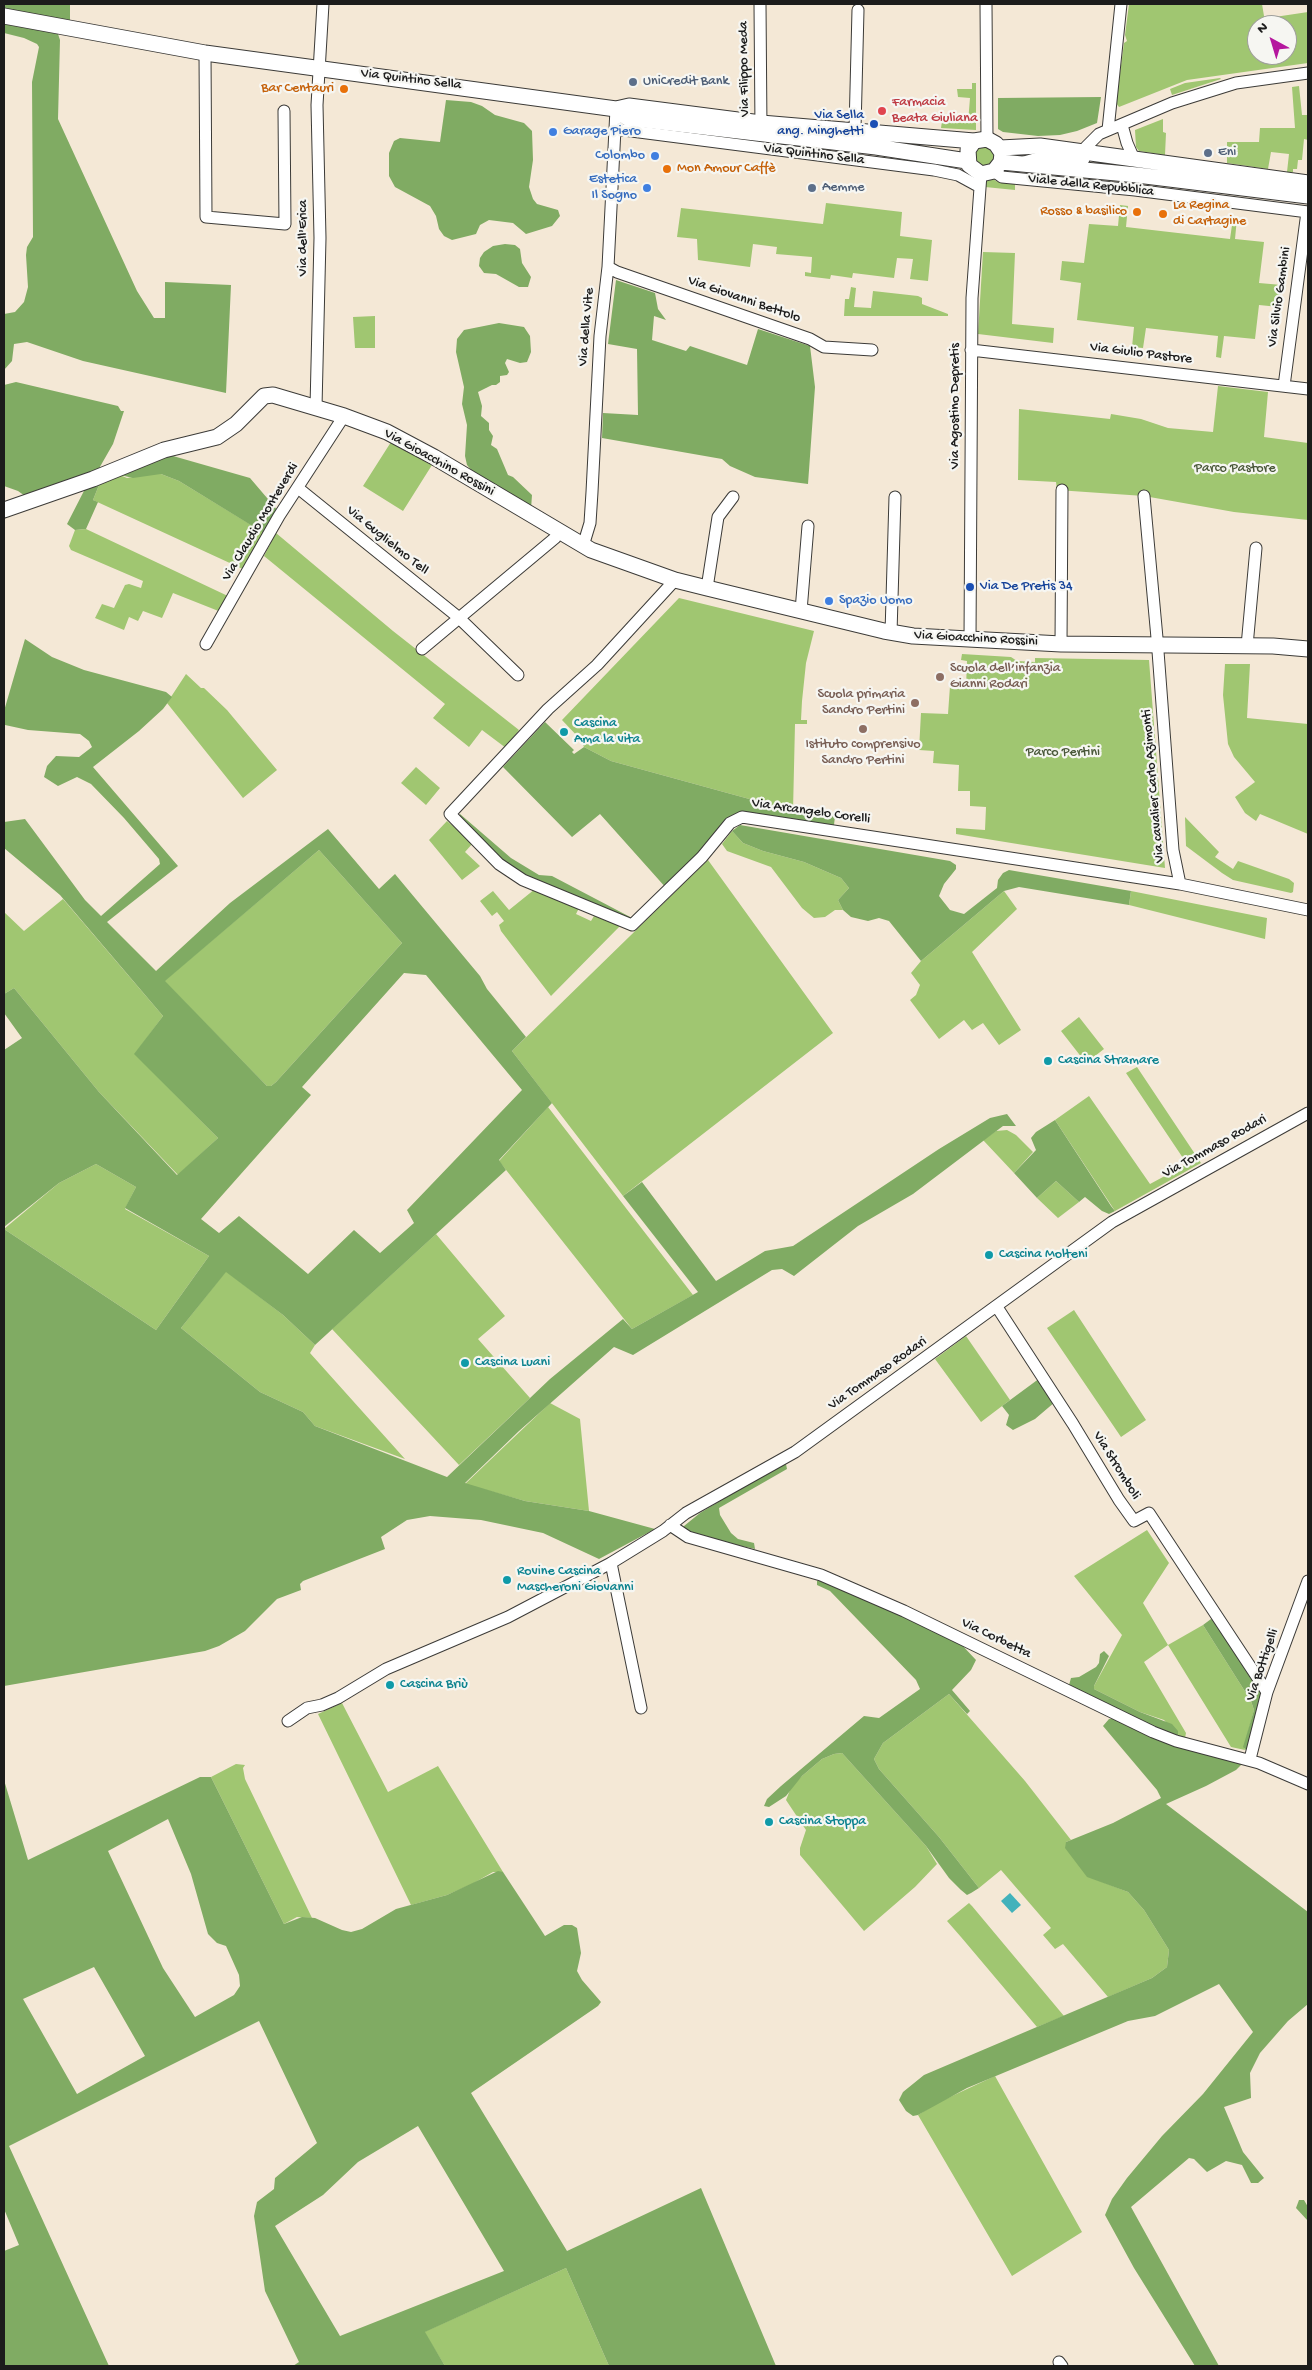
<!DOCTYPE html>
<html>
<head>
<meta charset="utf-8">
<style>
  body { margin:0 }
  #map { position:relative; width:1312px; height:2370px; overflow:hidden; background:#f4e8d6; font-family:"Gochi Hand",sans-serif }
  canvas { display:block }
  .frame { position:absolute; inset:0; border:5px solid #1c1c1c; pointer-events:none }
  .north { position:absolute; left:1247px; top:15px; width:50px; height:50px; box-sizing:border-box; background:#f6f6f2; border:1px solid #9f9f9c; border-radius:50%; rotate:321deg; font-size:14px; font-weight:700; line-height:20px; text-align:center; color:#1c1c1c }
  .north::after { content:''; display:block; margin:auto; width:18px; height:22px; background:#b5179e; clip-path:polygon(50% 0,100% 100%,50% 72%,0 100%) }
</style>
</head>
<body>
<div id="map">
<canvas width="1312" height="2370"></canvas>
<div class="frame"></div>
<div class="north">N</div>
</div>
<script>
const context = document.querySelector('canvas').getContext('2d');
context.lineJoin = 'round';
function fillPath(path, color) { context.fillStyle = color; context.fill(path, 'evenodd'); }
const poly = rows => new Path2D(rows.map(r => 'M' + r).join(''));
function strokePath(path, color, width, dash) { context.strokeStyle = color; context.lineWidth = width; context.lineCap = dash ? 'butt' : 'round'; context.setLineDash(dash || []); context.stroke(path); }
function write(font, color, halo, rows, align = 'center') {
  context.font = font + ' "Gochi Hand",sans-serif'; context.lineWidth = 4.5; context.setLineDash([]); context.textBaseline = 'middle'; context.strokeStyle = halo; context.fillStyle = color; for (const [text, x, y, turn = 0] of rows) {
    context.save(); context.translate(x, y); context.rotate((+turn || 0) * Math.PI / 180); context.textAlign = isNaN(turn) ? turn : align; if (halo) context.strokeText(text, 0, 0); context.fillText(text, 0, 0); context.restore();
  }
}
const green = poly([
  [1129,4,1262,4,1264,16,1268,18,1308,12,1308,63,1187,80,1119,107,1116,103,1124,43,1127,41,1125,35],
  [1257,25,1287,25,1287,55,1257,55],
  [1220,78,1221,79,1172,95,1170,89,1185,83],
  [972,83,976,83,976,130,941,128,942,121,968,123,970,98,958,97,957,89,972,89],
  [1299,86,1302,115,1308,115,1308,140,1304,139,1302,160,1298,160,1297,169,1293,169,1293,172,1287,172,1289,154,1271,152,1268,169,1227,163,1227,142,1259,142,1260,128,1295,128,1292,87],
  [1163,119,1163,132,1166,133,1165,155,1139,151,1136,147,1135,130],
  [986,145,995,152,995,160,987,168,976,165,974,151,976,148],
  [991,178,998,182,1015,184,1015,190,985,187,986,182],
  [826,203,902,212,900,236,932,240,928,281,910,279,913,259,897,258,894,278,853,273,852,278,831,275,830,279,805,276,805,272,811,273,812,257,776,254,777,247,753,244,750,267,705,261,698,260,697,239,677,237,681,208,823,224],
  [1120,205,1128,206,1126,227,1230,239,1233,218,1237,218,1235,239,1264,242,1259,283,1282,285,1279,307,1259,305,1255,339,1224,336,1221,358,1216,357,1218,336,1146,328,1143,348,1132,347,1134,327,1077,320,1081,283,1060,280,1062,261,1084,263,1089,224,1118,226],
  [983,252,1015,253,1012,324,1054,328,1053,343,978,334],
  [851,287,856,288,854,307,871,308,873,291,918,296,922,298,922,304,948,314,948,316,844,316,845,299,849,299],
  [375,316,375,348,355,348,353,317],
  [1218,386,1268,392,1264,437,1308,443,1308,520,1234,512,1144,496,1057,490,1056,482,1018,480,1019,409,1110,419,1111,414,1141,419,1168,428,1213,432],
  [391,442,432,465,403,511,363,486],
  [153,474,161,474,179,481,266,534,245,570,93,500,99,485,120,475,127,478],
  [86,529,230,597,221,612,173,593,162,618,143,611,138,621,129,617,124,630,95,618,102,604,114,608,125,585,129,584,141,588,143,581,71,550,69,546,75,530],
  [276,533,393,631,519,730,506,748,482,730,469,747,433,718,445,704,264,556],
  [679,598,814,631,806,663,802,701,801,720,807,720,807,724,795,724,793,811,611,761,584,747,580,739,562,720],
  [962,654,1011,657,1017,661,1035,662,1035,658,1149,660,1165,868,956,834,956,828,985,830,986,807,970,806,970,791,958,791,959,765,933,763,934,751,919,750,921,713,948,714,950,686,966,687,967,661,961,660],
  [1225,664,1250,664,1247,718,1308,724,1308,834,1260,814,1256,821,1245,813,1235,797,1255,782,1234,757,1228,744,1223,695],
  [186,674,201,688,204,688,227,710,277,770,243,798,167,703],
  [416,767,440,788,426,805,401,783],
  [1185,817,1219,852,1215,857,1233,869,1238,861,1289,879,1294,883,1293,892,1291,893,1233,880,1222,873,1186,846],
  [447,821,473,843,465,852,480,866,462,880,429,840],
  [732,831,743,843,763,851,804,862,841,878,849,888,838,900,843,910,835,910,825,917,814,918,802,908,771,867,727,851,722,844],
  [319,850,402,943,276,1082,271,1086,267,1086,164,981],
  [708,860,833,1033,623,1196,512,1051],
  [535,889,579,908,576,914,591,921,594,916,620,926,551,996,501,931,499,925,504,921,497,912,492,916,480,901,493,891,509,910],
  [1004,891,1017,909,972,952,1021,1030,999,1045,983,1023,972,1030,964,1020,939,1039,910,1000,916,995,920,985,911,973,921,961],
  [1131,891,1267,918,1265,939,1129,905],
  [63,899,163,1016,135,1054,218,1138,178,1175,99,1092,14,988,4,994,4,912,24,931],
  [1079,1017,1104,1049,1086,1063,1061,1031],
  [1137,1067,1201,1163,1115,1211,1055,1120,1089,1096,1150,1184,1187,1164,1126,1073],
  [548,1107,693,1295,632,1329,499,1161],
  [1007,1130,1016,1135,1033,1152,1014,1173,983,1140,996,1131],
  [96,1164,136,1187,125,1209,209,1256,156,1330,4,1229,59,1183],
  [1056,1181,1079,1202,1058,1218,1037,1198],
  [436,1234,505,1316,478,1339,530,1398,459,1465,332,1329],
  [226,1271,283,1315,315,1345,310,1353,405,1459,315,1426,303,1412,260,1392,181,1328],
  [1074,1310,1146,1420,1121,1437,1047,1328],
  [966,1336,1010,1400,981,1422,935,1359],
  [550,1403,580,1419,589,1511,525,1501,465,1484],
  [1147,1530,1169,1563,1143,1603,1168,1645,1203,1625,1251,1701,1254,1710,1244,1747,1245,1750,1231,1747,1168,1645,1144,1662,1186,1733,1185,1738,1178,1736,1164,1720,1140,1712,1094,1689,1094,1686,1122,1635,1074,1576],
  [949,1694,1025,1781,1071,1840,1066,1842,1087,1876,1128,1892,1144,1910,1169,1950,1167,1967,1152,1978,1108,1997,1063,1944,1055,1949,1043,1935,1051,1928,1001,1870,979,1888,939,1837,879,1769,874,1759,883,1743],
  [342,1703,388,1792,438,1766,503,1872,493,1872,472,1884,447,1895,411,1905,318,1714],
  [842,1753,926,1846,937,1864,915,1887,864,1931,800,1855,800,1848,806,1830,786,1800,792,1785,802,1776,822,1759,834,1754],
  [236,1764,245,1765,243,1768,245,1779,312,1918,297,1917,284,1924,211,1777],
  [969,1903,972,1906,1064,2016,1037,2027,961,1937,947,1921],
  [995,2076,1082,2232,1012,2276,918,2115,937,2103],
  [566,2268,609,2366,445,2366,424,2332]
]);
const forest = poly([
  [4,4,70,4,70,20,37,17,4,10],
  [4,22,58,34,60,40,58,119,137,291,154,318,165,318,165,282,231,285,226,393,83,361,27,342,14,344,12,361,4,370,4,314,15,312,24,302,28,287,26,255,27,247,33,237,32,82,39,47,37,44,24,38,4,33],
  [1101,97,1097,123,1077,131,1060,135,1038,136,1003,132,998,129,998,98],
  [446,100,471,102,482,106,495,115,524,123,532,131,533,160,529,187,533,199,537,204,558,210,560,216,552,226,526,234,513,223,489,220,480,225,476,234,452,240,444,236,439,229,436,216,430,206,395,187,389,176,389,153,394,141,400,138,440,142],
  [505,244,515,245,520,249,522,263,531,277,528,287,519,287,496,274,484,273,479,266,480,258,484,252,493,246],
  [616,280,655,293,658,309,666,320,654,316,652,340,686,351,690,346,747,365,758,329,810,346,815,387,808,484,755,477,730,466,722,459,602,438,603,413,638,415,637,349,608,344],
  [499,323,524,327,530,336,531,352,527,362,520,363,507,359,505,363,509,372,507,375,500,376,500,382,496,385,492,385,478,392,482,406,481,416,489,423,489,430,493,436,491,445,497,449,508,475,513,477,532,495,531,509,473,472,467,465,465,456,467,425,462,404,464,387,456,352,457,339,464,330],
  [16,382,118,406,121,411,124,411,113,444,93,479,32,501,18,491,4,486,4,385],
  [166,454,250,478,279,512,267,535,179,481,161,474,133,478,120,475,99,485,93,500,98,502,86,529,75,530,67,524,87,485],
  [25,639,52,657,84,670,166,692,172,697,163,709,139,731,93,767,178,866,107,922,156,971,230,903,328,829,379,889,395,874,480,976,487,989,526,1037,512,1051,552,1103,499,1160,506,1170,315,1345,283,1315,226,1272,181,1328,260,1392,303,1412,315,1426,447,1477,550,1379,623,1319,632,1329,698,1292,623,1196,642,1182,716,1281,765,1251,793,1246,939,1149,990,1118,1007,1114,1016,1126,1003,1126,913,1194,858,1226,794,1276,782,1269,772,1270,633,1355,614,1347,519,1431,465,1483,525,1501,589,1511,655,1529,599,1559,543,1533,481,1520,430,1516,407,1520,381,1537,385,1549,303,1581,300,1584,301,1590,277,1599,245,1631,219,1646,205,1651,4,1686,4,1229,156,1330,209,1256,125,1208,136,1187,96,1164,59,1183,4,1227,4,1050,22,1038,4,1013,4,994,14,988,99,1092,177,1175,218,1138,134,1054,163,1016,60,895,4,848,4,822,25,819,85,900,101,916,160,864,159,859,124,818,91,784,77,777,58,786,44,777,47,766,56,756,79,757,92,747,89,741,80,734,28,730,5,725,4,711],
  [319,850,402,943,276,1082,271,1086,267,1086,165,981],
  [404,973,426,975,522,1090,407,1210,414,1223,380,1253,354,1230,308,1274,239,1216,219,1233,201,1219,311,1095,302,1087],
  [545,722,574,750,572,752,574,754,584,747,611,761,793,811,835,816,834,825,760,815,730,823,667,889,600,814,572,837,503,767],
  [460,814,511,858,539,875,552,876,634,919,629,920,514,871,459,820],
  [740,825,950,861,956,865,956,869,944,884,939,896,950,910,964,914,997,888,998,880,1003,873,1009,870,1131,891,1129,905,1019,887,1004,891,921,961,889,921,879,918,868,921,851,917,843,910,838,900,849,888,841,878,804,862,763,851,743,843,732,831],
  [1055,1120,1111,1206,1115,1211,1109,1214,1102,1211,1085,1197,1079,1202,1056,1181,1037,1198,1014,1173,1036,1150,1031,1138,1036,1132],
  [1040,1378,1055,1402,1035,1419,1013,1430,1006,1425,1009,1415,1002,1406],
  [782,1464,786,1464,787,1469,719,1508,720,1515,731,1533,738,1539,754,1543,755,1549,693,1535,684,1529,684,1526,700,1513],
  [819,1580,885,1607,960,1643,976,1660,971,1670,952,1690,970,1711,967,1714,949,1694,883,1743,874,1759,879,1769,939,1837,979,1888,971,1893,967,1895,961,1890,949,1878,926,1846,842,1753,834,1754,822,1759,802,1776,786,1796,769,1807,764,1806,767,1799,781,1786,864,1716,879,1718,920,1689,916,1680,830,1591,817,1585,817,1581],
  [1211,1619,1214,1620,1262,1693,1247,1751,1243,1747,1254,1710,1251,1701,1203,1625],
  [1104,1651,1109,1656,1094,1686,1094,1689,1140,1712,1172,1724,1178,1731,1178,1736,1169,1734,1069,1685,1071,1678,1079,1677,1096,1667,1099,1663,1100,1654],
  [1115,1718,1186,1747,1242,1764,1236,1770,1206,1786,1166,1804,1308,1912,1308,2004,1288,2021,1260,2053,1250,2073,1251,2098,1224,2107,1243,2152,1264,2178,1258,2183,1251,2183,1242,2165,1226,2161,1207,2172,1194,2159,1189,2158,1131,2207,1219,2366,1195,2366,1134,2268,1105,2215,1112,2199,1127,2178,1162,2136,1203,2094,1253,2032,1219,1984,1155,2016,1128,2021,967,2088,918,2115,913,2116,906,2111,899,2100,903,2092,924,2075,1152,1978,1167,1967,1169,1950,1144,1910,1128,1892,1087,1877,1065,1848,1066,1842,1113,1823,1161,1798,1157,1790,1103,1726,1109,1719],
  [200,1777,211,1777,284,1924,302,1917,315,1918,342,1930,351,1932,362,1929,396,1909,447,1895,498,1871,503,1872,545,1936,564,1925,572,1925,577,1928,581,1953,577,1971,582,1980,601,2002,598,2006,471,2093,567,2251,701,2188,776,2366,609,2366,566,2268,425,2332,445,2366,293,2366,299,2362,265,2291,254,2216,257,2202,274,2189,275,2178,317,2143,259,2021,9,2146,109,2366,4,2366,4,2251,19,2245,4,2209,4,1780,28,1860],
  [168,1819,191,1874,208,1934,217,1943,226,1946,239,1975,240,1986,234,1995,195,2017,163,1968,108,1851],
  [94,1967,145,2056,77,2094,23,1999],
  [418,2126,504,2271,340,2336,275,2226,323,2195,358,2162],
  [1299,2200,1304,2200,1308,2207,1308,2221,1296,2208]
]);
const water = poly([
  [1010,1893,1021,1905,1012,1913,1001,1901]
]);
const minor = poly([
  [760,4,761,130],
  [986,4,987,139],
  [205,53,206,217,285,224,284,111],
  [1122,125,1127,143,1134,159],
  [616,129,934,170,958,175,980,187],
  [855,129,858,10],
  [1108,130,1121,4],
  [1024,162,1038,158,1080,162,1084,159,1086,147,1099,134,1172,103,1236,83,1308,73],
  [994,171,1002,177,1135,190,1308,212],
  [608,267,617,272,810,339,824,347,872,350],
  [971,350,1308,389],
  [1284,386,1307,212],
  [316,407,320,238,317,105,323,4],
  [298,488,458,617,518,675],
  [1144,496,1157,638,1173,850,1180,884],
  [583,546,590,523,592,492,600,336,608,267,616,109],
  [675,580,597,665,548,709,450,814,499,864,523,880,632,925,702,857,730,823,742,817,1180,884,1308,910],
  [707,588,718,517,733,497],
  [801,611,808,526],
  [891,633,895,497],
  [970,639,972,298,981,174],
  [206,644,279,516,344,416],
  [1061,644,1062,490],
  [1247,646,1256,548],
  [422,649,555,538,558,532],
  [997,1307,1073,1424,1119,1500,1134,1521,1149,1513,1267,1692],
  [670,1525,688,1537,821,1575,904,1611,1153,1732,1176,1741,1259,1763,1308,1784],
  [611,1563,641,1708],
  [288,1721,307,1708,322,1705,338,1698,386,1669,508,1617,611,1563,663,1531,686,1513,795,1452,1112,1222,1308,1113],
  [1250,1759,1267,1692,1308,1581],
  [1059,2362,1062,2366]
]);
const tertiary = poly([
  [4,16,205,53,616,109,629,106,761,123,974,141,987,139,996,144,1002,153,1001,162,994,171,981,174,969,165,968,150,974,141],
  [616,109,627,118,876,147,967,161],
  [1000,148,1040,146,1308,183],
  [1001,162,1137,175,1308,196],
  [4,510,93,479,164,450,217,437,236,424,264,396,273,395,344,416,387,432,434,457,591,550,675,580,707,588,884,631,913,636,1061,644,1273,646,1308,649]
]);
const markers = [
  [633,82,5,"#5c6f8a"],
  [344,89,5,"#e8710a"],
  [882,111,5,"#e0444e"],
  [874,124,5,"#1a4fb4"],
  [553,132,5,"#3f7fe0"],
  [1208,153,5,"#5c6f8a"],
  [655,156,5,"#3f7fe0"],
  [667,169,5,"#e8710a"],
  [647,188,5,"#3f7fe0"],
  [812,188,5,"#5c6f8a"],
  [1137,212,5,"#e8710a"],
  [1163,214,5,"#e8710a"],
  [970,587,5,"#1a4fb4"],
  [829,601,5,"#3f7fe0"],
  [940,677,5,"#8d6e63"],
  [915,703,5,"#8d6e63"],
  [863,729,5,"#8d6e63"],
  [564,732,5,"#0f9aa8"],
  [1048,1061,5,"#0f9aa8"],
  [989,1255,5,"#0f9aa8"],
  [465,1363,5,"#0f9aa8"],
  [507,1580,5,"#0f9aa8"],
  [390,1685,5,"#0f9aa8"],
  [769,1822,5,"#0f9aa8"]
];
const streetNames = [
  ["Via Filippo Meda",745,69,-91],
  ["Via Quintino Sella",411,80,7],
  ["Via Quintino Sella",814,155,7],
  ["Viale della Repubblica",1091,186,6],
  ["Via dell'Erica",304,238,-90],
  ["Via Silvio Gambini",1280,297,-82],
  ["Via Giovanni Bettolo",744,300,19],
  ["Via della Vite",587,327,-85],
  ["Via Giulio Pastore",1141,354,7],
  ["Via Agostino Depretis",956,406,-90],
  ["Via Gioacchino Rossini",439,463,29],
  ["Via Claudio Monteverdi",261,522,-59],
  ["Via Guglielmo Tell",387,541,39],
  ["Via Gioacchino Rossini",976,639,3],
  ["Via cavalier Carlo Azimonti",1154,786,-95],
  ["Via Arcangelo Corelli",811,812,8],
  ["Via Tommaso Rodari",1215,1147,-29],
  ["Via Tommaso Rodari",878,1374,-35],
  ["Via Stromboli",1116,1466,58],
  ["Via Corbetta",996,1639,26],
  ["Via Bottigelli",1263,1665,-71]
];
const serviceNames = [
  ["UniCredit Bank",643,82],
  ["Eni",1218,153],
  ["Aemme",822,188]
];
const foodNames = [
  ["Bar Centauri",334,89],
  ["Mon Amour Caffè",677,169,"left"],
  ["La Regina",1173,206,"left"],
  ["di Cartagine",1173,222,"left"],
  ["Rosso & basilico",1127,212]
];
const healthNames = [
  ["Farmacia",892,103],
  ["Beata Giuliana",892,119]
];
const transitNames = [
  ["Via Sella",864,116],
  ["ang. Minghetti",864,132],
  ["Via De Pretis 34",980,587,"left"]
];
const shopNames = [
  ["Garage Piero",563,132],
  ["Colombo",645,156,"right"],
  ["Estetica",637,180,"right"],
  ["Il Sogno",637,196,"right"],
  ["Spazio Uomo",839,601]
];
const parkNames = [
  ["Parco Pastore",1235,469],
  ["Parco Pertini",1063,753]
];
const educationNames = [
  ["Scuola dell’infanzia",950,669],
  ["Gianni Rodari",950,685],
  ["Scuola primaria",905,695,"right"],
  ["Sandro Pertini",905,711,"right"],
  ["Istituto comprensivo",863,745,"center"],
  ["Sandro Pertini",863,761,"center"]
];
const cultureNames = [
  ["Cascina",574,724],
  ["Ama la vita",574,740],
  ["Cascina Stramare",1058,1061],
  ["Cascina Molteni",999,1255],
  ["Cascina Luani",475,1363],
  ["Rovine Cascina",517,1572],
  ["Mascheroni Giovanni",517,1588],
  ["Cascina Briù",400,1685],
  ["Cascina Stoppa",779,1822]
];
fillPath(green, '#a0c671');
fillPath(forest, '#80ab63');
fillPath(water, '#42b2bb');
strokePath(minor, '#3c3b38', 13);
strokePath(tertiary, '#3c3b38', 17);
strokePath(minor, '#fff', 11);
strokePath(tertiary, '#fff', 15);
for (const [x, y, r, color] of markers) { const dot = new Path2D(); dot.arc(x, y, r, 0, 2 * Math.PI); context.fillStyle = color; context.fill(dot); strokePath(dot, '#f6f6f2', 2); }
write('14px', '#1c1c1c', '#f6f6f2', streetNames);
write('14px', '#4e5e75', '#f6f6f2', serviceNames, 'left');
write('14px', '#c56008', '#f6f6f2', foodNames, 'right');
write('14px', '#be3a42', '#f6f6f2', healthNames, 'left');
write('14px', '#164399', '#f6f6f2', transitNames, 'right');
write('14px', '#366cbe', '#f6f6f2', shopNames, 'left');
write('14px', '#4a583a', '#f6f6f2', parkNames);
write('14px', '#785e54', '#f6f6f2', educationNames, 'left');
write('14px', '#0d838f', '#f6f6f2', cultureNames, 'left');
</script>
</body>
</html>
